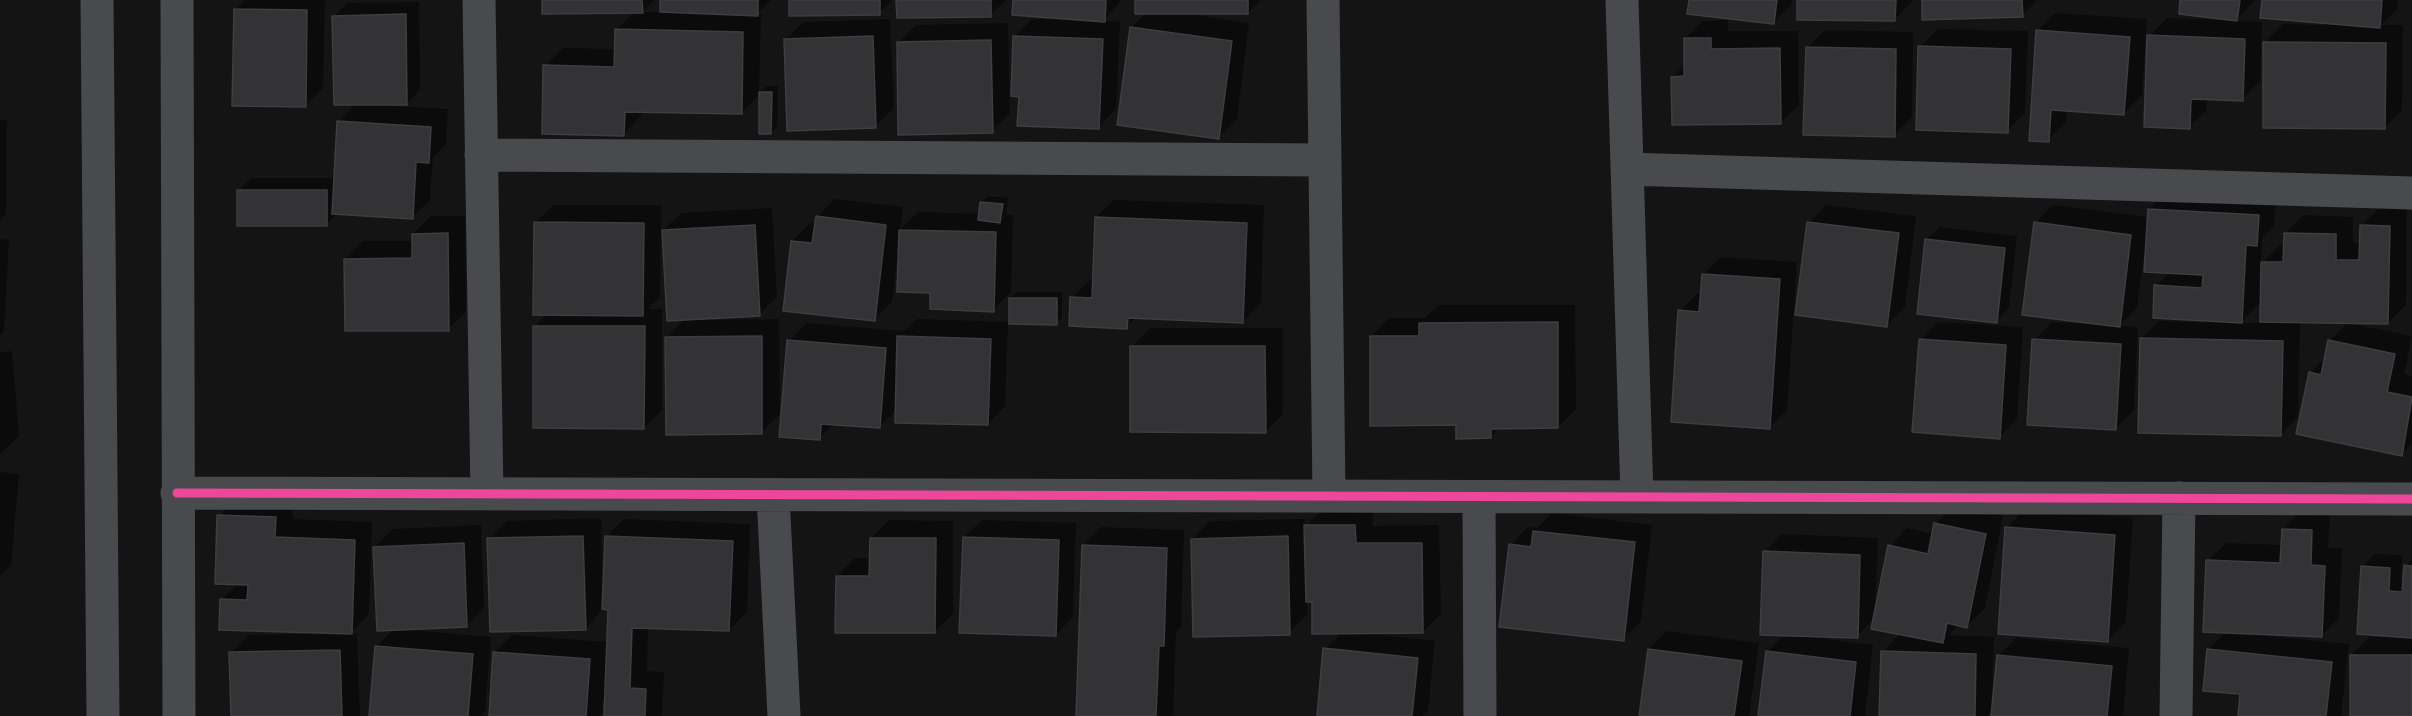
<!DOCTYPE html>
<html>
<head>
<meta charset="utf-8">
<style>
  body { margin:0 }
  canvas { display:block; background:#141415 }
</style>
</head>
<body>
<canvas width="2412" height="716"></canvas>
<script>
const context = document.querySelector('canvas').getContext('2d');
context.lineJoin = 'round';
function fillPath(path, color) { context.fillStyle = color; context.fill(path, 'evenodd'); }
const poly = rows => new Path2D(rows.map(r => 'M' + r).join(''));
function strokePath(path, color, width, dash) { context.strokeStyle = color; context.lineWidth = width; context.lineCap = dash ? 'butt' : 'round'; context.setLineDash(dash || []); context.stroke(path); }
const shadow = poly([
  [245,0,325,0,323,88,305,106,236,9],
  [544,0,654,0,642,12,661,12,661,0,771,0,757,14,761,14,759,93,767,86,778,86,777,127,771,133,760,94,741,113,641,111,641,116,623,134,545,66,563,48,616,49,617,29,634,12],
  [790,0,893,0,879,13],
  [898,0,1006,0,990,15],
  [1015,0,1122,0,1103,21,1120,22,1116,109,1098,127,1020,95,1014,37,1032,19,1054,19,1054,17],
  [1136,0,1261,0,1248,13,1186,13,1249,23,1237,119,1219,137,1131,28,1146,13],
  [1691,0,1792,0,1791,5,1773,23],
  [1798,0,1913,0,1913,1,1895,19],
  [1923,0,2037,0,2022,16],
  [2182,0,2255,0,2235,21,2262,22,2260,81,2242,99,2207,98,2207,110,2189,127,2149,36,2167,18,2224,20,2224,18],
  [2263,0,2398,0,2397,9,2381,25,2403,25,2402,110,2384,128,2265,42,2283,24,2325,25,2325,22],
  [419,2,420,90,407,103,393,103,393,106,448,109,446,144,433,157,430,200,412,217,338,213,327,224,238,191,251,178,335,178,339,121,356,104,334,16,347,3],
  [2055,13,2147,19,2142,95,2124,113,2067,110,2066,122,2048,140,2037,31],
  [890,19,894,108,876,126,785,40,803,22],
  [1728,20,1728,31,1798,31,1799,105,1781,122,1673,77,1685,64,1685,38,1703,21],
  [1008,23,1010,113,992,131,898,43,916,25],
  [1938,29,2028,31,2025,113,2007,131,1920,47],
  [1825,30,1913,32,1912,117,1894,135,1807,48],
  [0,120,7,120,6,214,0,220],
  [2167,191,2276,198,2274,226,2262,238,2261,264,2281,244,2285,244,2285,233,2303,215,2353,217,2353,242,2361,243,2361,226,2379,208,2407,208,2406,305,2388,323,2352,324,2412,336,2404,374,2412,376,2412,443,2401,454,2310,373,2326,357,2329,341,2348,322,2300,321,2298,417,2280,435,2141,339,2159,321,2201,322,2201,319,2156,286,2170,272,2147,249,2145,249,2137,308,2119,326,2138,327,2134,410,2116,428,2034,340,2052,322,2085,324,2085,321,2035,223,2053,205,2149,217,2149,209],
  [2262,301,2261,323,2240,323],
  [988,196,1008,198,1006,215,1013,215,1011,292,993,310,931,292,897,261,892,302,874,320,792,241,810,223,816,224,817,217,835,199,903,207,900,230,918,212,980,214,981,203],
  [1114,200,1264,205,1261,303,1243,321,1137,317,1126,327,1072,298,1090,280,1094,280,1096,217],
  [553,205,661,205,660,297,648,309,662,309,662,410,644,428,535,326,547,314,535,223],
  [1826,205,1916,216,1905,307,1887,325,1809,223],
  [772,208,777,297,759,315,711,317,711,320,779,319,780,414,762,432,666,338,686,318,663,230,681,213],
  [431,216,465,216,466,312,448,329,345,259,363,241,413,241,413,234],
  [1939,227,2017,236,2009,308,1996,321,1926,240],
  [0,239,9,240,4,331,0,335],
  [1721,257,1797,262,1787,410,1769,428,1680,311,1698,293,1702,293,1703,275],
  [1017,292,1062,292,1062,317,1056,323,1008,323,1005,406,988,424,897,410,879,427,835,423,819,439,789,341,807,323,904,331,917,319,1011,322,1010,298],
  [1438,305,1575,305,1576,409,1558,427,1500,427,1490,437,1458,424,1371,336,1389,318,1425,318],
  [1938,322,2023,327,2017,419,1999,437,1920,340],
  [1150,328,1283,328,1283,414,1265,432,1132,346],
  [12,351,19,436,0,454,0,352],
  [0,472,19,474,11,565,0,576],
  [237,498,293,500,293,519,372,522,369,614,351,633,357,633,360,716,232,716,231,653,249,635,309,634,309,631,221,600,238,583,219,516],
  [1953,506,2003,516,1985,608,1967,626,1959,625,1949,635,1994,637,1992,700,1994,700,1998,656,2016,638,2129,648,2123,716,1993,716,1993,710,1988,716,1880,716,1882,652,1901,633,1875,618,1857,636,1812,635,1812,637,1873,645,1865,716,1760,716,1767,652,1785,634,1764,552,1782,534,1878,538,1875,607,1890,546,1907,528,1934,534,1936,524],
  [1324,508,1373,508,1373,526,1439,525,1441,614,1423,632,1373,632,1373,634,1435,641,1428,711,1422,716,1318,716,1325,649,1342,632,1313,601,1307,601,1307,615,1289,633,1192,539,1210,521,1305,519,1305,527],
  [2024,510,2133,517,2126,622,2108,640,2006,528],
  [2301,511,2330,513,2328,548,2342,548,2339,618,2321,636,2270,634,2270,636,2349,644,2341,716,2240,716,2242,693,2208,650,2226,632,2208,561,2226,543,2283,545,2283,529],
  [1552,513,1652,525,1641,621,1623,639,1510,545,1528,527,1537,528],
  [601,518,602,572,605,572,606,537,624,519,750,524,747,612,729,630,648,627,647,671,664,672,662,716,605,716,606,700,603,700,602,713,599,716,491,716,494,653,512,635,608,642,609,608,603,608,586,629,489,539,507,521],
  [889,520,953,521,953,614,935,631,837,576,855,558,871,558,871,538],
  [982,520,1076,523,1073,617,1056,635,964,537],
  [481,525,484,608,466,626,411,630,491,637,485,711,480,716,370,716,376,647,394,629,375,547,393,529],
  [1101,527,1184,530,1181,627,1176,632,1173,716,1077,716,1083,545],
  [2375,554,2402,555,2401,579,2405,579,2405,566,2412,559,2412,716,2351,716,2351,655,2369,637,2387,637,2362,566],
  [1667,631,1759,643,1749,716,1641,716,1649,649]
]);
const building = poly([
  [542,0,642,0,643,13,542,14,542,0],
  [660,0,758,0,758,16,660,12,660,0],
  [789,0,880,0,880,15,789,16,789,0],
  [896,0,991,0,991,17,897,18,896,0],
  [1013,0,1106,0,1105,22,1012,15,1013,0],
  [1135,0,1248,0,1248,14,1135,14,1135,0],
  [1689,0,1777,0,1774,24,1687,14,1689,0],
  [1797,0,1896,0,1895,21,1797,20,1797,0],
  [1922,0,2022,0,2023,17,1922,20,1922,0],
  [2180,0,2240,0,2237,21,2179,14,2180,0],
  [2262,0,2382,0,2380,28,2260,18,2262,0],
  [234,9,307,10,306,107,232,106,234,9],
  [406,14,407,105,334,105,332,16,406,14],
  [1130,27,1232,41,1219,139,1117,125,1130,27],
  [615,29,743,32,742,114,625,112,624,136,542,134,543,65,614,67,615,29],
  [2036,30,2130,37,2124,115,2051,110,2049,142,2029,141,2036,30],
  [2147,35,2245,39,2243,101,2191,99,2190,129,2144,127,2147,35],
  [873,36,876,128,787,131,784,39,873,36],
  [1013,36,1103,39,1099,129,1017,126,1019,97,1011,96,1013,36],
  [1684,38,1711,38,1711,49,1780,48,1781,124,1672,125,1671,77,1684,76,1684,38],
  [991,40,993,133,898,135,897,42,991,40],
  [2263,42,2386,43,2385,129,2263,128,2263,42],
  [1918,46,2011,49,2008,133,1916,130,1918,46],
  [1806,47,1896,49,1895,137,1803,135,1806,47],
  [759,92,772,92,771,134,759,134,759,92],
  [337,121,431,127,429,163,416,162,413,219,332,214,337,121],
  [237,190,327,190,327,226,237,226,237,190],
  [980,202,1003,204,1000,223,978,220,980,202],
  [2148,209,2259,215,2257,246,2246,245,2242,323,2153,318,2154,285,2202,288,2203,275,2144,272,2148,209],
  [816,216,886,225,875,321,783,311,791,241,812,243,816,216],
  [1095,217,1247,223,1243,323,1128,318,1127,329,1069,326,1070,297,1092,298,1095,217],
  [534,222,644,223,643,316,533,315,534,222],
  [1807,222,1899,233,1887,327,1795,315,1807,222],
  [2034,222,2131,235,2120,327,2022,315,2034,222],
  [755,225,760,316,667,321,662,230,755,225],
  [2360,225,2390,226,2388,324,2260,322,2261,262,2283,262,2284,233,2336,234,2336,260,2359,260,2360,225],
  [899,230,996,232,994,312,930,309,930,293,897,292,899,230],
  [448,233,449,331,345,331,344,259,412,258,412,234,448,233],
  [1925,239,2005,248,1997,323,1917,314,1925,239],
  [1702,274,1780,279,1770,429,1671,422,1678,310,1699,312,1702,274],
  [1009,298,1057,298,1057,325,1009,324,1009,298],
  [1558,322,1558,428,1491,429,1491,438,1456,439,1456,425,1370,426,1370,336,1419,336,1419,323,1558,322],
  [533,326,645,326,644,429,533,428,533,326],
  [762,336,762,434,666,435,665,337,762,336],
  [897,336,991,339,988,425,895,423,897,336],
  [2140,338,2283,341,2281,436,2138,433,2140,338],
  [1919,339,2006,345,2000,439,1912,432,1919,339],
  [2032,339,2121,344,2116,430,2027,425,2032,339],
  [787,340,886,348,880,428,821,424,820,440,779,437,787,340],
  [2328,340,2395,354,2387,392,2412,397,2402,456,2296,434,2309,372,2321,375,2328,340],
  [1130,346,1265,346,1266,433,1130,432,1130,346],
  [217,515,276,517,275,537,355,540,352,634,219,630,220,599,247,600,248,585,215,584,217,515],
  [1934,523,1986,534,1967,628,1947,623,1943,643,1871,629,1888,545,1928,554,1934,523],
  [1304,525,1355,525,1356,543,1422,543,1423,633,1312,634,1312,602,1306,602,1304,525],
  [2005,527,2115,535,2108,642,1998,634,2005,527],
  [2282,529,2312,530,2311,565,2325,566,2322,637,2203,632,2206,560,2280,563,2282,529],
  [1533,531,1635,542,1624,641,1499,627,1509,544,1531,547,1533,531],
  [583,536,586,630,490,632,487,538,583,536],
  [605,536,733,541,729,631,632,628,630,688,646,689,645,716,604,716,608,610,602,609,605,536],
  [1288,536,1290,635,1193,637,1191,539,1288,536],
  [963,537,1059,540,1056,636,959,633,963,537],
  [870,538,936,538,935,633,835,633,836,576,869,576,870,538],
  [464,543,467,627,377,631,373,547,464,543],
  [1082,545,1167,548,1164,646,1159,646,1156,716,1076,716,1082,545],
  [1763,551,1860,555,1858,638,1760,635,1763,551],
  [2404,565,2412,566,2412,638,2357,634,2361,566,2390,568,2389,591,2402,592,2404,565],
  [375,646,473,654,468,716,369,716,375,646],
  [1323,648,1418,658,1412,716,1317,716,1323,648],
  [1648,649,1742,661,1734,716,1639,716,1648,649],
  [2207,649,2332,662,2326,716,2238,716,2240,694,2203,691,2207,649],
  [340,650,342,716,231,716,229,652,340,650],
  [1766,651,1856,662,1850,716,1758,716,1766,651],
  [1881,651,1976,654,1975,716,1879,716,1881,651],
  [493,652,590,659,586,716,489,716,493,652],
  [1997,655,2112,666,2107,716,1991,716,1997,655],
  [2350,655,2412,655,2412,716,2350,716,2350,655]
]);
const minor = poly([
  [97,0,103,716],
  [177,0,179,716],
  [479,0,487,494],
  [1323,0,1329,496],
  [1622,0,1637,497],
  [481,155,1325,160],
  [1627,169,2412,193],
  [177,493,2412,499],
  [773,495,784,716],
  [1479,497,1480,716],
  [2176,716,2179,498]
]);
const cycleway = poly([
  [177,493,2412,499]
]);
fillPath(shadow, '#0007');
fillPath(building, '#333336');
strokePath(building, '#3d3e41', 1.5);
strokePath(minor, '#484a4e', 33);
strokePath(cycleway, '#ed469a', 9);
</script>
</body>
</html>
